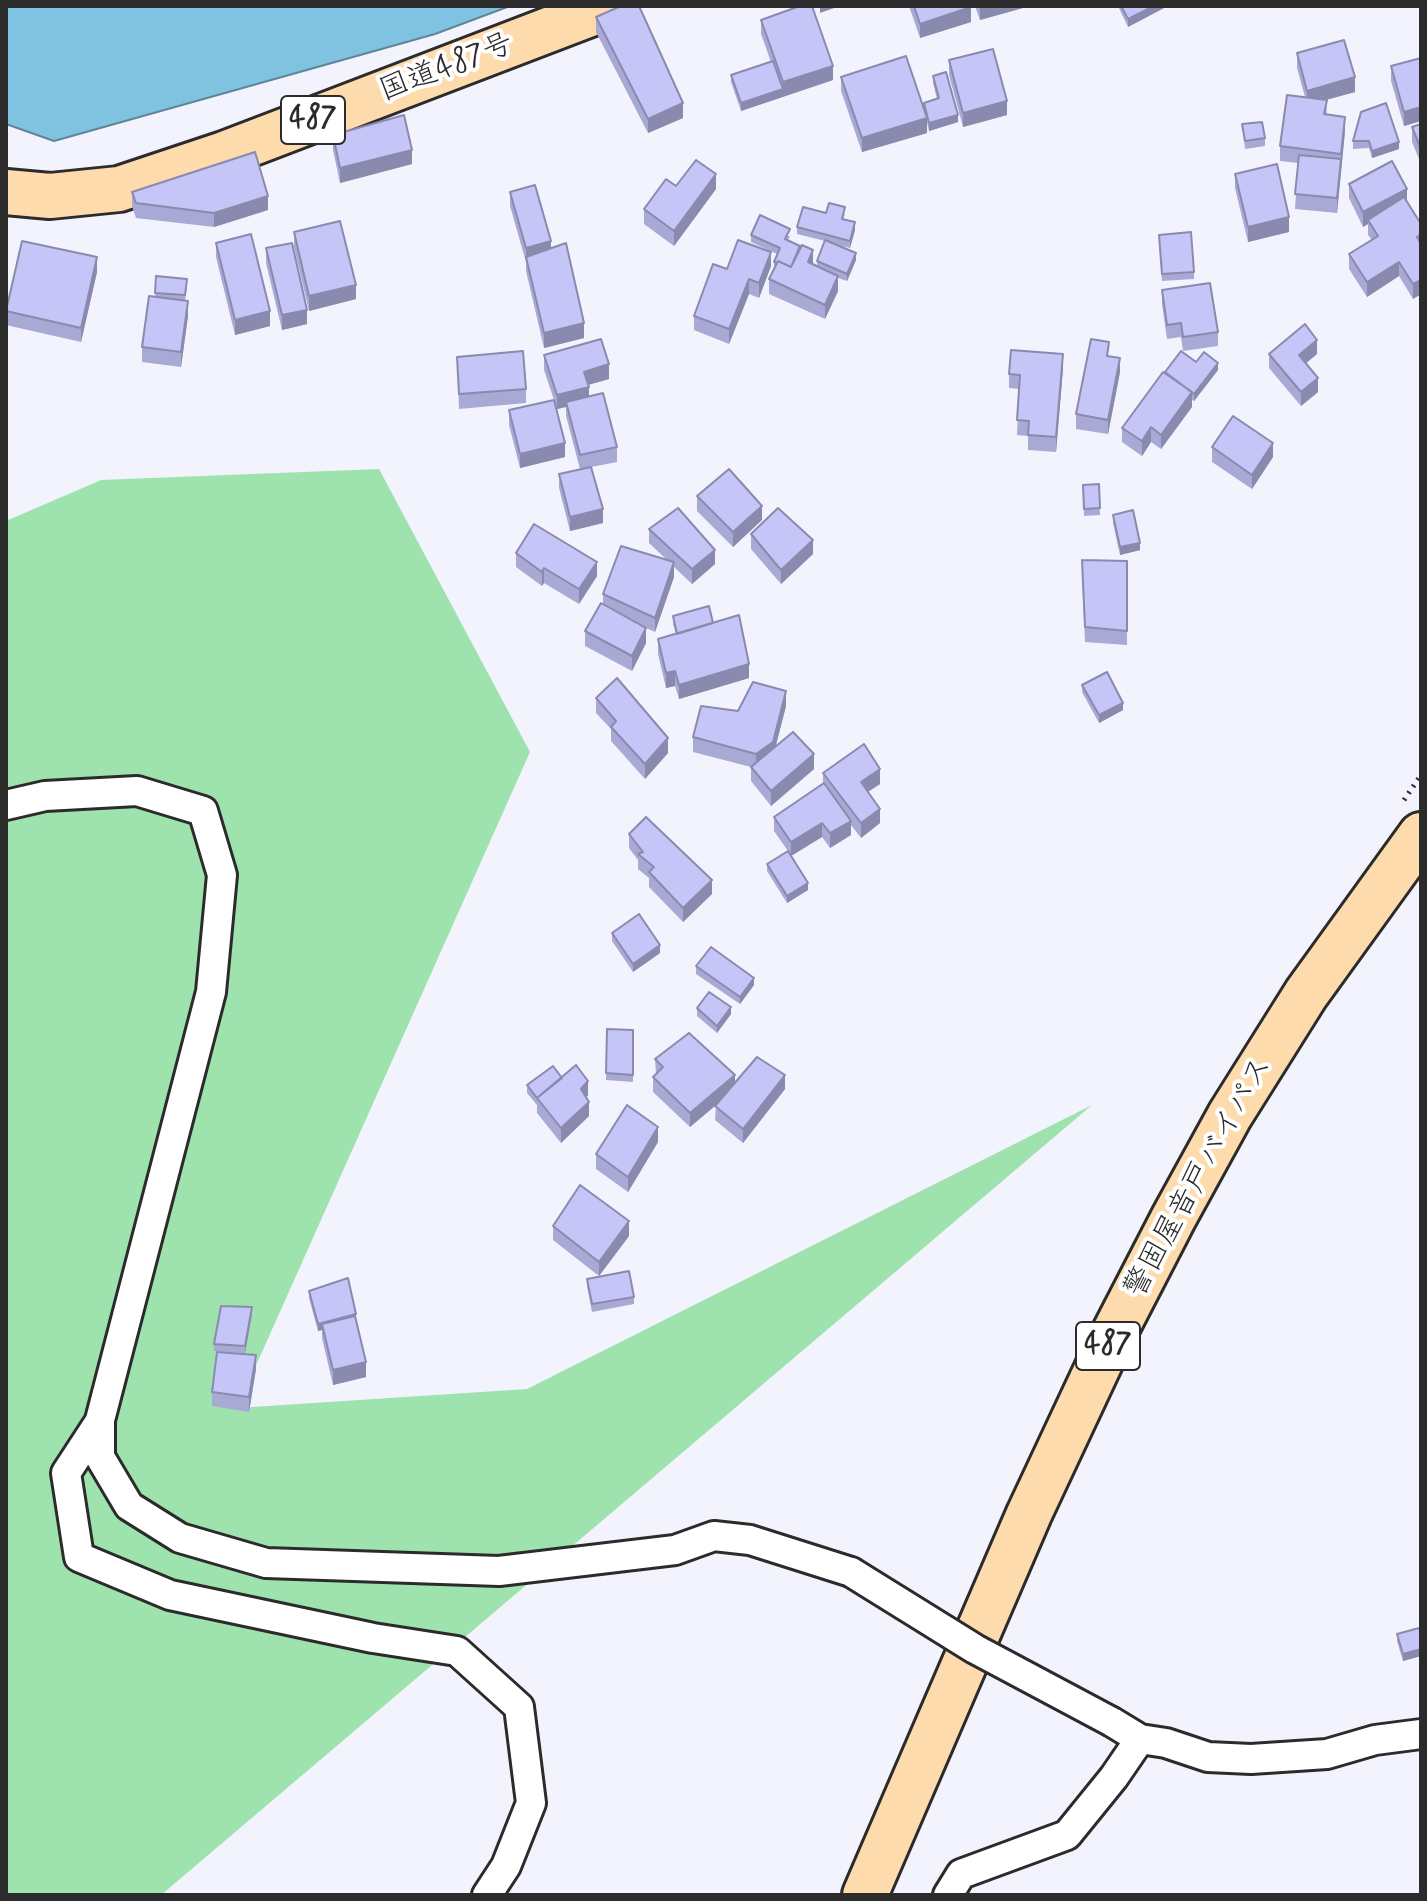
<!DOCTYPE html>
<html>
<head>
<meta charset="utf-8">
<style>
  body { margin:0 }
  #map { position:relative; width:1427px; height:1901px; overflow:hidden; background:#f3f3fe; font-family:Mynerve,sans-serif }
  canvas { display:block }
  .frame { position:absolute; inset:0; border:8px solid #2b2b2b; pointer-events:none }
</style>
</head>
<body>
<div id="map">
<canvas width="1427" height="1901"></canvas>
<div class="frame"></div>
</div>
<script>
const context = document.querySelector('canvas').getContext('2d');
context.lineJoin = 'round';
function fillPath(path, color) { context.fillStyle = color; context.fill(path, 'evenodd'); }
const poly = rows => new Path2D(rows.map(r => 'M' + r).join(''));
function strokePath(path, color, width, dash) { context.strokeStyle = color; context.lineWidth = width; context.lineCap = dash ? 'butt' : 'round'; context.setLineDash(dash || []); context.stroke(path); }
function write(font, color, halo, rows, align = 'center') {
  context.font = font + ' Mynerve,"Klee One",sans-serif'; context.lineWidth = 8; context.setLineDash([]); context.textBaseline = 'middle'; context.strokeStyle = halo; context.fillStyle = color; for (const [text, x, y, turn = 0] of rows) {
    context.save(); context.translate(x, y); context.rotate((+turn || 0) * Math.PI / 180); context.textAlign = isNaN(turn) ? turn : align; if (halo) context.strokeText(text, 0, 0); context.fillText(text, 0, 0); context.restore();
  }
}
const green = poly([
  [379,469,530,752,237,1408,527,1389,1092,1105,161,1895,6,1895,6,521,101,480]
]);
const water = poly([
  [6,6,510,6,435,34,54,141,6,124,6,6]
]);
const path = poly([
  [1404,800,1421,775]
]);
const street = poly([
  [6,805,45,796,137,791,203,811,222,875,211,992,100,1420,100,1457,129,1506,180,1538,266,1563,499,1571,675,1550,714,1536,750,1540,851,1572],
  [100,1421,66,1473,79,1557,170,1595,373,1638,457,1651,519,1707,531,1803,506,1866,487,1895],
  [1112,1722,1140,1739,1166,1743,1208,1757,1251,1759,1327,1754,1375,1740,1421,1734],
  [948,1895,961,1874,1067,1835,1114,1777,1140,1739]
]);
const highway = poly([
  [6,192,50,196,119,189,224,154,611,6],
  [865,1895,1029,1514,1111,1339,1174,1217,1230,1115,1306,994,1421,835]
]);
const streetBridge = poly([
  [851,1572,975,1649,1112,1722]
]);
const wall = poly([
  [909,6,971,6,971,22,920,38],
  [975,6,1030,6,980,20],
  [1118,6,1164,6,1164,8,1128,27],
  [596,17,683,118,648,133,596,32],
  [761,20,833,80,741,111,731,82,731,75,771,62,761,34],
  [1297,53,1355,92,1326,100,1327,114,1345,131,1337,213,1295,209,1298,163,1280,161,1280,146,1305,97,1297,68],
  [1421,58,1421,121,1404,126,1391,81,1391,66],
  [949,60,1007,115,963,127,949,75],
  [933,76,958,122,929,131,927,122,927,133,862,152,841,91,841,77,924,108,924,103,937,99,933,83],
  [1242,124,1265,138,1265,146,1245,149],
  [1421,124,1421,164,1412,142,1412,127],
  [333,135,412,164,340,183,333,150],
  [1353,141,1399,142,1399,149,1372,158,1369,148,1353,149],
  [1235,174,1289,232,1248,242,1235,188],
  [1349,184,1407,202,1421,224,1421,294,1413,299,1399,276,1367,297,1349,269,1349,254,1372,240,1368,235,1368,224,1363,227,1349,198],
  [676,186,716,189,674,246,644,224,644,209],
  [132,192,268,210,214,227,136,218,132,206],
  [510,192,551,248,584,338,544,348,526,271,526,262,510,206],
  [826,213,845,214,843,219,855,230,850,248,833,244,856,260,847,281,838,278,838,291,825,319,769,294,769,279,774,269,774,262,777,254,751,242,751,235,790,236,788,240,817,266,817,261,825,241,797,234,797,227],
  [294,232,356,299,309,311,294,247],
  [216,243,270,326,235,335,216,257],
  [1159,243,1194,272,1194,279,1162,281],
  [266,248,307,324,282,330,266,263],
  [771,266,759,298,749,294,729,344,694,330,694,316,727,269],
  [97,272,81,342,6,325,6,308],
  [156,276,187,287,185,301,188,316,181,367,142,362,142,347,155,297],
  [1162,290,1218,332,1218,346,1183,351,1181,337,1167,339,1162,304],
  [1269,354,1317,354,1306,363,1318,392,1301,406,1269,368],
  [544,355,609,379,588,385,589,396,617,447,617,462,591,467,603,523,570,531,559,488,559,474,580,469,566,416,566,407,557,409,565,457,520,468,509,425,509,410,554,400,544,370],
  [457,357,526,389,526,403,459,409],
  [1196,362,1218,370,1194,401,1192,400,1192,407,1161,449,1151,442,1142,456,1122,442,1122,428,1165,373],
  [1063,368,1056,452,1028,450,1028,436,1017,435,1019,389,1009,388,1009,374],
  [1120,372,1108,434,1076,429,1076,414],
  [1212,447,1273,457,1252,489,1212,462],
  [1099,484,1100,515,1084,516,1083,485],
  [697,496,762,520,733,547,697,511],
  [1113,515,1140,550,1120,555,1113,523],
  [649,529,715,564,692,584,674,567,674,577,655,632,644,627,646,643,632,671,585,646,585,631,603,605,603,594,667,560,649,543],
  [751,534,813,554,781,584,751,549],
  [516,553,597,576,579,604,544,583,542,586,516,567],
  [1127,561,1127,645,1085,642,1082,575],
  [673,616,713,623,749,678,679,699,675,686,666,688,658,654,658,639,676,634,673,624],
  [1082,685,1123,710,1099,723,1082,692],
  [596,698,668,753,645,779,611,741,611,729,596,713],
  [786,706,775,747,814,769,771,806,751,781,751,767,693,752,693,737,738,711],
  [823,773,880,784,868,792,880,823,861,838,851,825,851,835,830,848,822,837,791,856,808,890,787,903,767,871,767,864,788,851,774,831,774,817,823,783],
  [629,834,712,894,683,922,649,887,649,878,638,869,638,860,629,848],
  [612,933,660,953,633,972,612,941],
  [696,966,754,985,740,1004,696,974],
  [697,1008,731,1014,717,1033,697,1016],
  [607,1029,633,1030,633,1082,606,1080],
  [655,1059,735,1083,785,1089,743,1143,715,1120,716,1105,690,1127,653,1092,653,1077,656,1074],
  [562,1078,588,1095,586,1097,589,1116,561,1143,537,1113,537,1105,527,1093,527,1085],
  [658,1142,628,1192,596,1169,596,1154],
  [553,1226,629,1236,599,1276,553,1240],
  [587,1279,634,1297,634,1304,592,1312,587,1286],
  [309,1291,356,1318,366,1377,333,1385,322,1338,322,1330,318,1331,309,1298],
  [252,1314,245,1353,214,1351,214,1344],
  [256,1369,249,1412,212,1406,212,1392],
  [1397,1634,1421,1634,1421,1656,1403,1661,1397,1641]
]);
const shadedWall = poly([
  [820,6,840,6,820,13],
  [980,6,1030,6,980,20],
  [1154,6,1164,6,1164,8,1128,27,1128,19],
  [971,7,971,22,920,38,920,24],
  [833,66,833,80,741,111,741,103,783,89,783,82],
  [1355,77,1355,92,1307,105,1307,91],
  [1007,101,1007,115,963,127,963,113],
  [683,103,683,118,648,133,648,119],
  [1421,107,1421,121,1404,126,1404,112],
  [958,115,958,122,929,131,929,123],
  [1345,117,1345,131,1337,213,1337,198],
  [927,118,927,133,862,152,862,138],
  [1399,142,1399,149,1372,158,1372,151],
  [412,150,412,164,340,183,340,168],
  [716,174,716,189,674,246,674,231],
  [1407,189,1407,204,1368,220,1368,224,1363,227,1363,212],
  [268,196,268,210,214,227,214,213],
  [1289,217,1289,232,1248,242,1248,227],
  [855,222,855,230,850,248,850,241],
  [551,241,551,255,526,257,526,248],
  [813,250,813,265,808,262],
  [771,252,771,266,759,298,759,283],
  [856,253,856,260,847,281,847,274],
  [97,257,97,272,81,342,81,328],
  [1399,262,1399,276,1367,297,1367,282],
  [838,276,838,291,825,319,825,305],
  [749,279,749,294,729,344,729,329],
  [1421,280,1421,294,1413,299,1413,284],
  [356,285,356,299,309,311,309,296],
  [188,301,188,316,181,367,181,352],
  [307,310,307,324,282,330,282,315],
  [270,311,270,326,235,335,235,320],
  [584,323,584,338,544,348,544,333],
  [1317,340,1317,354,1299,369,1299,355],
  [1063,354,1063,368,1056,452,1056,437],
  [1120,358,1120,372,1108,434,1108,420],
  [1218,363,1218,370,1194,401,1194,394],
  [609,364,609,379,584,386,584,372],
  [1318,378,1318,392,1301,406,1301,392],
  [589,387,589,402,566,402,566,407,557,409,557,395],
  [1192,392,1192,407,1161,449,1161,435],
  [1151,427,1151,442,1142,456,1142,441],
  [565,443,565,457,520,468,520,454],
  [1273,443,1273,457,1252,489,1252,475],
  [762,506,762,520,733,547,733,532],
  [603,509,603,523,570,531,570,517],
  [813,540,813,554,781,584,781,570],
  [1140,543,1140,550,1120,555,1120,547],
  [715,550,715,564,692,584,692,569],
  [597,562,597,576,579,604,579,589],
  [674,562,674,577,655,632,655,618],
  [544,568,544,583,542,586,542,572],
  [646,628,646,643,632,671,632,656],
  [749,664,749,678,679,699,679,685],
  [675,671,675,686,666,688,666,673],
  [786,691,786,706,773,757,756,768,756,754],
  [1123,703,1123,710,1099,723,1099,715],
  [668,738,668,753,645,779,645,764],
  [814,754,814,769,771,806,771,791],
  [880,769,880,784,861,796,861,782],
  [880,809,880,823,861,838,861,823],
  [851,821,851,835,830,848,830,833],
  [822,823,822,837,791,856,791,842],
  [712,880,712,894,683,922,683,908],
  [808,883,808,890,787,903,787,896],
  [660,945,660,953,633,972,633,964],
  [754,978,754,985,740,1004,740,997],
  [731,1007,731,1014,717,1033,717,1026],
  [735,1075,735,1089,690,1127,690,1113],
  [785,1075,785,1089,743,1143,743,1129],
  [588,1081,588,1095,581,1104,581,1089],
  [589,1102,589,1116,561,1143,561,1128],
  [658,1127,658,1142,628,1192,628,1177],
  [629,1221,629,1236,599,1276,599,1262],
  [252,1307,252,1314,245,1353,245,1346],
  [356,1314,356,1322,322,1324,322,1330,318,1331,318,1324],
  [256,1355,256,1369,249,1412,249,1397],
  [366,1362,366,1377,333,1385,333,1370],
  [1421,1649,1421,1656,1403,1661,1403,1654]
]);
const building = poly([
  [621,6,639,6,683,103,648,119,596,17,621,6],
  [800,6,812,6,833,66,783,82,761,20,800,6],
  [914,6,971,6,971,7,920,24,914,6],
  [1121,6,1154,6,1128,19,1121,6],
  [1344,40,1355,77,1307,91,1297,53,1344,40],
  [993,49,1007,101,963,113,949,60,993,49],
  [906,56,927,118,862,138,841,77,906,56],
  [1421,58,1421,107,1404,112,1391,66,1421,58],
  [773,61,783,89,741,103,731,75,773,61],
  [946,72,958,115,929,123,924,103,939,98,933,76,946,72],
  [1287,95,1327,100,1324,114,1345,117,1341,154,1280,146,1287,95],
  [1386,103,1399,142,1372,151,1369,141,1353,141,1361,112,1386,103],
  [404,115,412,150,340,168,333,135,404,115],
  [1262,122,1265,138,1245,141,1242,124,1262,122],
  [1421,124,1421,149,1412,127,1421,124],
  [255,152,268,196,214,213,136,203,132,192,255,152],
  [1299,155,1341,159,1337,198,1295,194,1299,155],
  [696,160,716,174,674,231,644,209,666,179,676,186,696,160],
  [1392,161,1407,189,1363,212,1349,184,1392,161],
  [1277,164,1289,217,1248,227,1235,174,1277,164],
  [535,185,551,241,526,248,510,192,535,185],
  [1404,197,1421,224,1421,234,1417,237,1421,244,1421,280,1413,284,1399,262,1367,282,1349,254,1378,236,1368,220,1404,197],
  [829,203,845,207,842,219,855,222,850,241,797,227,803,207,826,213,829,203],
  [760,215,790,229,785,239,800,246,791,267,778,261,777,263,774,262,780,248,751,235,760,215],
  [340,221,356,285,309,296,294,232,340,221],
  [1191,232,1194,272,1162,274,1159,235,1191,232],
  [251,234,270,311,235,320,216,243,251,234],
  [738,240,771,252,759,283,749,279,729,329,694,316,713,264,727,269,738,240],
  [825,240,856,253,847,274,817,261,825,240],
  [22,241,97,257,81,328,6,311,22,241],
  [292,243,307,310,282,315,266,248,292,243],
  [566,243,584,323,544,333,526,257,566,243],
  [802,245,813,250,808,262,838,276,825,305,769,279,778,261,791,267,802,245],
  [156,276,187,279,185,295,155,293,156,276],
  [1210,283,1218,332,1183,337,1181,323,1167,325,1162,290,1210,283],
  [149,296,188,301,181,352,142,347,149,296],
  [1305,324,1317,340,1299,355,1318,378,1301,392,1269,354,1305,324],
  [601,339,609,364,584,372,589,387,557,395,544,355,601,339],
  [1091,339,1109,342,1107,356,1120,358,1108,420,1076,414,1091,339],
  [1011,350,1063,354,1056,437,1028,435,1029,421,1017,420,1020,375,1009,374,1011,350],
  [523,351,526,389,459,394,457,357,523,351],
  [1181,351,1196,362,1204,352,1218,363,1194,394,1165,372,1181,351],
  [1163,372,1192,392,1161,435,1151,427,1142,441,1122,428,1163,372],
  [603,393,617,447,580,455,566,402,603,393],
  [554,400,565,443,520,454,509,410,554,400],
  [1233,416,1273,443,1252,475,1212,447,1233,416],
  [591,467,603,509,570,517,559,474,591,467],
  [729,469,762,506,733,532,697,496,729,469],
  [1099,484,1100,508,1084,509,1083,485,1099,484],
  [678,508,715,550,692,569,649,529,678,508],
  [778,508,813,540,781,570,751,534,778,508],
  [1133,510,1140,543,1120,547,1113,515,1133,510],
  [534,524,597,562,579,589,544,568,542,572,516,553,534,524],
  [621,546,674,562,655,618,603,594,621,546],
  [1082,560,1127,561,1127,631,1085,627,1082,560],
  [601,603,646,628,632,656,585,631,601,603],
  [709,606,713,623,677,634,673,616,709,606],
  [739,615,749,664,679,685,675,671,666,673,658,639,739,615],
  [1107,672,1123,703,1099,715,1082,685,1107,672],
  [617,678,668,738,645,764,611,727,616,721,596,698,617,678],
  [753,682,786,691,773,742,756,754,693,737,701,706,738,711,753,682],
  [793,732,814,754,771,791,751,767,793,732],
  [864,744,880,769,861,782,880,809,861,823,823,773,864,744],
  [824,783,851,821,830,833,822,823,791,842,774,817,824,783],
  [646,817,712,880,683,908,649,872,654,867,638,854,643,852,629,834,646,817],
  [788,851,808,883,787,896,767,864,788,851],
  [639,914,660,945,633,964,612,933,639,914],
  [711,947,754,978,740,997,696,966,711,947],
  [709,992,731,1007,717,1026,697,1008,709,992],
  [607,1029,633,1030,633,1075,606,1073,607,1029],
  [689,1033,735,1075,690,1113,653,1077,663,1067,655,1059,689,1033],
  [757,1057,785,1075,743,1129,715,1106,757,1057],
  [576,1065,588,1081,581,1089,589,1102,561,1128,537,1098,576,1065],
  [553,1066,562,1078,537,1098,527,1085,553,1066],
  [627,1105,658,1127,628,1177,596,1154,627,1105],
  [580,1185,629,1221,599,1262,553,1226,580,1185],
  [629,1271,634,1297,592,1304,587,1279,629,1271],
  [348,1278,356,1314,318,1324,309,1291,348,1278],
  [221,1306,252,1307,245,1346,214,1344,221,1306],
  [355,1316,366,1362,333,1370,322,1324,355,1316],
  [217,1352,256,1355,249,1397,212,1392,217,1352],
  [1419,1628,1421,1634,1421,1649,1403,1654,1397,1634,1419,1628]
]);
const shields = [
  [313,120,64],
  [1108,1346,64]
];
const shieldNames = [
  ["487",313,120],
  ["487",1108,1346]
];
const streetNames = [
  ["国道487号",447,69,-21],
  ["警固屋音戸バイパス",1200,1178,-61]
];
fillPath(green, '#9ee2ad');
fillPath(water, '#80c3e1');
strokePath(water, '#5e8698', 2);
strokePath(street, '#2b2b2b', 34);
strokePath(highway, '#2b2b2b', 50);
strokePath(path, '#2b2b2b', 5, [2, 6]);
strokePath(street, '#fff', 28);
strokePath(highway, '#fddbac', 44);
strokePath(streetBridge, '#2b2b2b', 34, []);
strokePath(streetBridge, '#fff', 28);
fillPath(wall, '#a9a9d5');
fillPath(shadedWall, '#8a8aae');
fillPath(building, '#c5c5f8');
strokePath(building, '#8a8aae', 2);
for (const [x, y, w] of shields) { const box = new Path2D(); box.roundRect(x - w / 2, y - 24, w, 48, 6); context.fillStyle = '#fff'; context.fill(box); strokePath(box, '#2b2b2b', 2); }
write('bold 28px', '#2b2b2b', null, shieldNames);
write('30px', '#2b2b2b', '#fff', streetNames);
</script>
</body>
</html>
